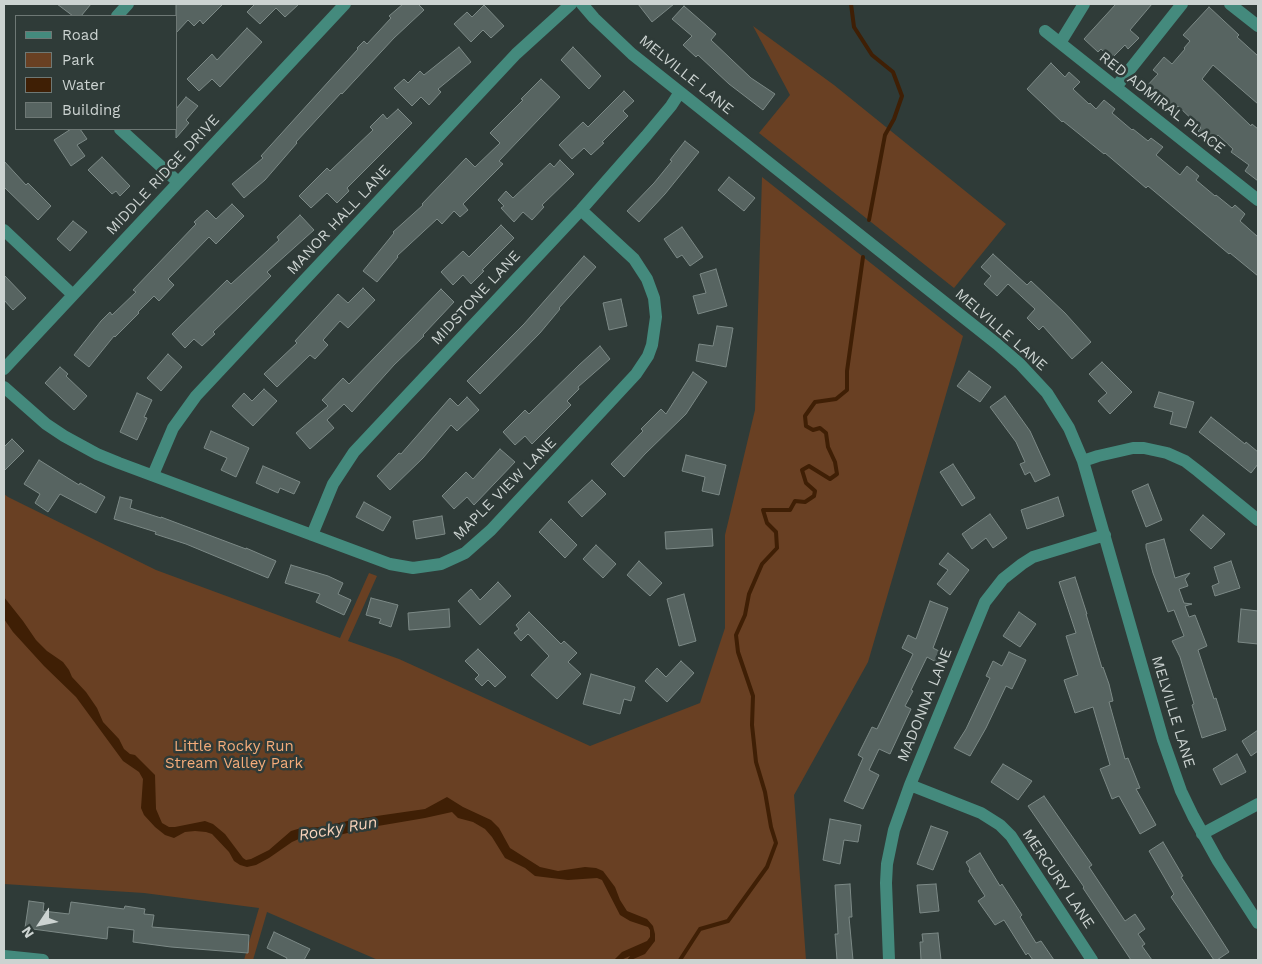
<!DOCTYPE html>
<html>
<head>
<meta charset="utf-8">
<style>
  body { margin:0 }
  #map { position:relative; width:1262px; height:964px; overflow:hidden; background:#2f3b38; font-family:"Work Sans",sans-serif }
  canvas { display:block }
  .frame { position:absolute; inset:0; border:5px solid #ccd3d1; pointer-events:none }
  .legend { position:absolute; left:15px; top:15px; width:162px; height:115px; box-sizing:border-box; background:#2f3b38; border:1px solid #6e7875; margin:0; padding:6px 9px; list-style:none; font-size:15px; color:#ccd3d1 }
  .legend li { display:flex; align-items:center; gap:10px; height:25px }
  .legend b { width:25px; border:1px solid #6e7875 }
  .north { position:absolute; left:15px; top:899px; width:50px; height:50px; -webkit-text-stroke:4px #2f3b38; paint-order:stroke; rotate:236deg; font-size:14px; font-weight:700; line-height:20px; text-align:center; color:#ccd3d1 }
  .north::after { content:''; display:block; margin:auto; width:18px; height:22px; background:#ccd3d1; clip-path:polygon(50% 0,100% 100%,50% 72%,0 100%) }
</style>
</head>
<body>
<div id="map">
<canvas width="1262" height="964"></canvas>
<div class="frame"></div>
<ul class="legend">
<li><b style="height:6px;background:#448a7d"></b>Road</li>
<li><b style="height:14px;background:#694023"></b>Park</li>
<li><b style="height:14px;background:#3f1f05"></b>Water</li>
<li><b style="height:14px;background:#576461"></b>Building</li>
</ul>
<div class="north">N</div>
</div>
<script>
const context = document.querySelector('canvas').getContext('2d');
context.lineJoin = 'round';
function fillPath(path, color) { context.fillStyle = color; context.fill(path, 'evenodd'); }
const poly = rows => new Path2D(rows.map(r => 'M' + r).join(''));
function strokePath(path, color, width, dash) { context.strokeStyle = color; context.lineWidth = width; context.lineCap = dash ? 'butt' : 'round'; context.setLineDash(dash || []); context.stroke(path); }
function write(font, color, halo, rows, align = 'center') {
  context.font = font + ' "Work Sans",sans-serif'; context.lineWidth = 5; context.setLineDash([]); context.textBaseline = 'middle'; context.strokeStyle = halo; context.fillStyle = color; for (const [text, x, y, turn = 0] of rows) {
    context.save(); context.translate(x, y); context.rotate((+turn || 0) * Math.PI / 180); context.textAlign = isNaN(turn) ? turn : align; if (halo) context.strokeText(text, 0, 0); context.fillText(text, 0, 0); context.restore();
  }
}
const green = poly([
  [753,26,834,85,1006,224,954,288,759,133,790,95],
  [762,177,963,336,868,662,794,795,806,960,378,960,267,912,253,960,244,960,259,908,144,893,4,884,4,494,8,497,156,570,340,638,369,573,377,576,348,641,399,659,590,746,700,703,725,628,725,535,755,410]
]);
const water = poly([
  [4,597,23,621,36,640,47,651,63,662,69,670,72,677,86,692,97,708,103,722,119,739,124,749,130,754,135,755,155,775,156,809,162,823,169,827,175,827,205,821,213,824,225,834,243,858,246,860,251,859,269,850,291,831,301,828,321,827,356,819,425,809,447,797,463,807,491,820,499,828,510,848,540,867,558,871,585,867,596,868,603,871,615,887,620,900,627,911,647,919,653,926,655,934,655,941,645,954,631,960,627,960,630,956,621,960,614,960,622,952,647,941,650,937,650,930,648,927,630,921,620,915,602,880,597,878,568,880,535,876,525,868,505,858,492,837,485,829,473,822,458,818,452,812,425,818,372,827,327,838,317,837,301,838,292,842,269,858,256,865,247,867,240,865,234,861,229,852,212,834,206,832,195,831,185,832,174,838,165,835,155,827,144,815,141,808,143,779,139,772,123,761,76,697,44,666,13,632,4,619]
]);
const stream = poly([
  [851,4,854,27,872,55,893,72,902,96,894,119,885,135,869,220],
  [680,960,700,929,728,921,767,867,776,843,771,827,765,792,756,762,752,725,753,696,738,652,736,635,745,615,749,594,762,564,777,548,776,532,767,523,763,510,790,510,795,501,805,502,814,496,815,491,806,483,802,470,809,466,830,479,837,474,835,462,828,447,826,433,820,428,813,430,806,426,805,416,815,402,836,399,847,390,847,371,863,257]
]);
const building = poly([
  [57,4,91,4,81,16,73,16,57,4],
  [176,4,223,4,203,24,200,20,194,26,188,20,176,33,176,4],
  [255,4,299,4,285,17,276,8,260,24,247,12,255,4],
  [403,4,418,4,424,10,394,38,342,94,341,93,296,142,297,143,265,180,244,198,232,184,263,158,261,156,358,49,357,48,364,41,367,44,391,18,389,16,403,4],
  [638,4,674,4,652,22,638,4],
  [1116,4,1152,4,1130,30,1139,38,1128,49,1125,45,1111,59,1101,49,1098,52,1084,39,1116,4],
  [484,5,504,26,491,38,483,30,471,42,454,24,467,12,472,17,484,5],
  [684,6,716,34,711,40,751,78,775,94,763,110,729,84,698,55,696,57,683,45,692,36,672,19,684,6],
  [1209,7,1239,35,1237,37,1258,56,1258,104,1213,65,1202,79,1251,126,1252,124,1258,129,1258,181,1245,171,1249,165,1231,152,1233,149,1218,135,1210,143,1198,131,1201,128,1178,106,1173,112,1145,88,1158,74,1153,70,1164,57,1172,64,1185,49,1184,48,1190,41,1183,35,1209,7],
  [247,28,262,42,220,87,212,79,199,91,187,79,212,54,217,60,247,28],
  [459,47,471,62,438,89,441,92,429,105,421,97,412,106,394,88,404,79,408,83,420,71,424,75,459,47],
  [573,47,601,76,589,89,561,60,573,47],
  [1051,63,1065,77,1069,72,1080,82,1073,89,1089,104,1090,103,1096,109,1104,100,1115,109,1112,113,1132,130,1133,129,1148,141,1151,138,1163,147,1156,155,1180,175,1187,166,1199,176,1196,180,1215,196,1216,195,1232,208,1235,205,1245,214,1240,221,1258,237,1258,276,1230,253,1229,254,1148,186,1146,188,1105,153,1104,154,1063,121,1062,122,1027,89,1051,63],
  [541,79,560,97,499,161,503,164,463,204,468,210,460,217,454,211,442,224,437,219,397,256,398,257,377,282,363,271,394,233,393,232,423,205,422,204,466,158,475,167,500,143,490,133,523,100,521,99,541,79],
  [624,91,634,101,623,111,628,116,602,142,604,143,591,155,584,148,572,159,559,145,583,122,588,127,624,91],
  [186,97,198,106,186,120,189,123,176,138,176,109,186,97],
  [398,109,412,123,347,188,349,191,337,203,327,193,311,208,299,196,327,168,330,171,373,130,370,127,383,114,387,119,398,109],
  [71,129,80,129,87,139,77,145,85,156,71,166,54,140,71,129],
  [685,141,699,152,665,194,639,222,627,211,654,183,672,161,670,160,685,141],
  [102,157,130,186,120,196,116,191,112,194,88,170,102,157],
  [560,160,574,174,542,205,544,207,532,220,523,212,514,222,501,208,504,206,498,200,506,191,513,198,550,163,554,167,560,160],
  [4,161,26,185,28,183,51,206,38,220,4,187,4,161],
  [729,177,755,198,744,211,718,190,729,177],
  [232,204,244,216,216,244,209,237,168,279,174,285,159,301,154,296,138,312,139,313,115,337,114,336,89,367,74,355,101,321,110,312,112,315,136,292,133,290,196,224,194,222,207,210,216,219,232,204],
  [300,215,314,230,267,272,271,276,213,332,215,334,202,346,194,339,185,348,172,334,227,280,231,284,279,240,277,237,300,215],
  [73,221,87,232,70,251,57,239,73,221],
  [501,225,514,238,482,270,484,271,471,284,463,275,453,285,441,272,463,251,469,257,501,225],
  [682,227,703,257,690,266,682,255,677,258,664,239,682,227],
  [993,254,1027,285,1031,281,1065,313,1091,342,1072,359,1043,326,1039,330,1027,318,1035,309,1008,284,997,296,984,284,991,276,981,267,993,254],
  [584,256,596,267,559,308,560,309,540,333,480,394,467,381,524,324,584,256],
  [716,269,727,306,698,314,693,296,706,293,700,274,716,269],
  [4,275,26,298,13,310,4,300,4,275],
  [363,288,375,300,348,328,340,321,323,340,328,345,315,359,310,355,277,387,264,374,297,343,295,341,338,294,348,303,363,288],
  [441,289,454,302,423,335,424,336,394,365,352,412,344,404,327,420,334,428,310,449,296,433,328,406,322,400,343,378,349,384,441,289],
  [621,299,627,326,609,330,603,303,621,299],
  [717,326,733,328,726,367,696,361,699,344,713,346,717,326],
  [600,346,610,359,578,387,579,389,567,401,571,405,532,444,525,436,515,445,503,432,525,410,529,414,579,365,600,346],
  [168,354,182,367,161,391,147,378,168,354],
  [1102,362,1132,392,1110,414,1098,401,1107,393,1089,374,1102,362],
  [60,367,68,374,66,376,87,396,74,410,45,383,60,367],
  [969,371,991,387,980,402,957,386,969,371],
  [693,372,707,382,686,414,645,454,624,477,611,464,643,431,641,429,661,409,666,414,693,372],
  [264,389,277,401,253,426,232,406,244,393,252,401,264,389],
  [1159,392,1194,402,1186,428,1170,424,1173,412,1154,407,1159,392],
  [137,393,152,400,144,417,147,418,137,440,120,432,137,393],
  [1005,396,1030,431,1050,475,1035,482,1030,472,1025,475,1020,464,1025,462,1016,442,990,407,1005,396],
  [467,397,479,410,457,431,451,425,423,458,390,490,377,476,399,453,401,454,450,398,458,406,467,397],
  [1211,417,1245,444,1246,442,1258,452,1258,464,1251,473,1199,432,1211,417],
  [211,431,249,448,236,477,221,470,227,458,204,448,211,431],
  [12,439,24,451,4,471,4,447,12,439],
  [500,449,515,462,474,505,467,497,454,509,442,496,466,472,473,479,500,449],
  [686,455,726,465,719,495,702,491,705,477,682,471,686,455],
  [39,460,79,485,80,483,105,497,96,513,60,494,48,512,35,503,40,494,24,484,39,460],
  [953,464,975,498,962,506,940,472,953,464],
  [263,466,300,482,294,494,280,488,278,493,256,483,263,466],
  [592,480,606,494,582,517,568,502,592,480],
  [1148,484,1162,520,1146,527,1132,491,1148,484],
  [120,497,132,500,130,508,161,518,161,517,246,549,246,548,276,561,268,578,186,544,155,534,156,532,114,519,120,497],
  [1058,497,1064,516,1027,529,1021,510,1058,497],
  [364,502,391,517,383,531,356,517,364,502],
  [990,514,1007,538,993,548,986,538,972,549,962,534,990,514],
  [1203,515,1225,534,1211,549,1190,530,1203,515],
  [442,516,445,534,416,539,413,521,442,516],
  [551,519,577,545,565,558,539,532,551,519],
  [712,529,713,546,666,549,665,532,712,529],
  [1164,539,1175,578,1190,573,1185,579,1188,586,1179,589,1184,603,1192,604,1185,606,1189,617,1195,615,1207,646,1198,650,1214,699,1216,698,1226,730,1202,738,1192,705,1194,704,1180,657,1172,641,1184,636,1174,610,1168,612,1153,573,1146,548,1146,544,1164,539],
  [596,545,616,564,603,578,583,559,596,545],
  [948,553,969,570,950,595,937,584,948,570,939,564,948,553],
  [639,561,662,583,650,596,627,575,639,561],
  [1231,561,1240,588,1215,596,1212,586,1219,583,1214,567,1231,561],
  [291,565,328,576,343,583,338,594,351,600,344,615,316,602,320,594,285,583,291,565],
  [1075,577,1087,614,1086,614,1102,668,1103,667,1109,684,1113,701,1109,702,1125,759,1128,758,1140,788,1136,789,1156,825,1140,834,1119,796,1112,799,1100,769,1110,765,1093,707,1075,713,1064,680,1078,675,1066,636,1076,633,1059,582,1075,577],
  [498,582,511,596,480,625,458,601,471,589,480,600,498,582],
  [684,594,696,641,679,646,667,599,684,594],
  [371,598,398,605,391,627,379,623,381,619,366,615,371,598],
  [930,601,948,608,933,648,941,652,936,662,927,657,911,690,913,691,905,706,911,709,890,754,879,749,869,770,879,775,863,809,844,801,863,758,858,755,872,727,877,729,913,654,902,648,908,635,916,639,930,601],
  [449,609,450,627,409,630,408,613,449,609],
  [1241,609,1258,611,1258,644,1238,642,1241,609],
  [529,612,561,644,564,641,577,653,568,662,581,674,557,699,531,675,549,656,528,634,521,641,514,633,519,629,516,625,529,612],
  [1019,612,1036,624,1020,647,1003,636,1019,612],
  [478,649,506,677,495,687,488,680,482,686,475,679,479,675,465,661,478,649],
  [1009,652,1026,660,1012,689,1006,686,986,728,970,756,954,748,966,729,990,678,986,676,993,661,1002,666,1009,652],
  [681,661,694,673,667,702,645,681,657,668,666,677,681,661],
  [591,674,635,687,631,701,624,699,620,714,583,704,591,674],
  [1258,730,1258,751,1251,756,1242,741,1258,730],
  [1237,754,1246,772,1221,785,1213,769,1237,754],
  [1003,764,1032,781,1018,800,991,782,1003,764],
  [1044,796,1092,865,1089,867,1125,921,1135,914,1145,929,1138,934,1145,944,1142,946,1152,960,1131,960,1083,888,1084,887,1028,806,1044,796],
  [830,819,861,825,858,842,844,840,840,864,823,860,830,819],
  [931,826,948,832,933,870,917,864,931,826],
  [1163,842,1183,876,1181,877,1229,952,1217,960,1214,960,1171,897,1174,894,1149,851,1163,842],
  [980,853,1000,886,1002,884,1022,915,1020,917,1036,943,1041,941,1054,960,1033,960,1028,953,1026,955,1004,920,995,925,978,901,985,896,969,871,970,869,966,862,980,853],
  [850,884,852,917,849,917,853,960,837,960,835,934,838,934,835,885,850,884],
  [936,884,939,911,920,913,917,885,936,884],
  [29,901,44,903,43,911,69,914,71,902,124,909,125,906,145,909,144,914,154,915,152,927,249,935,248,953,171,947,133,942,134,930,108,927,107,939,25,928,29,901],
  [274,932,310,949,304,960,286,960,287,958,267,948,274,932],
  [938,933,941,960,921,960,920,942,923,942,922,934,938,933]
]);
const minor = poly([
  [582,4,594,18,632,54,997,344,1020,364,1047,393,1069,428,1083,461,1163,740,1181,791,1193,816,1218,861,1258,923],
  [1230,4,1258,26],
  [117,16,128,4],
  [1045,31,1258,200],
  [1060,43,1084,4],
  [1116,87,1182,4],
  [120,129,178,182],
  [4,230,73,295],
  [4,369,345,4],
  [4,387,46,424,64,436,97,454,119,463,390,564,413,568,441,564,465,553,491,530,636,374,648,356,652,345,656,317,654,298,647,279,634,259,581,210],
  [1083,461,1098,456,1133,448,1144,448,1167,453,1185,461,1198,471,1258,520],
  [153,475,173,428,196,396,516,54,571,4],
  [312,535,333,484,354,452,581,210,646,136,671,106,680,92],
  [910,785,981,813,1000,825,1011,836,1092,960],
  [1202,834,1258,804],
  [4,956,43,960],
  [889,960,886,883,887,864,894,830,910,785,985,602,1003,579,1022,564,1033,557,1105,535]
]);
const streetNames = [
  ["MELVILLE LANE",686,75,39],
  ["RED ADMIRAL PLACE",1162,103,38],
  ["MIDDLE RIDGE DRIVE",163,175,-47],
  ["MANOR HALL LANE",339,220,-47],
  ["MIDSTONE LANE",476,298,-47],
  ["MELVILLE LANE",1001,330,41],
  ["MAPLE VIEW LANE",505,489,-45],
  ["MADONNA LANE",925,705,-68],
  ["MELVILLE LANE",1173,712,73],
  ["MERCURY LANE",1058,879,56]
];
const parkNames = [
  ["Little Rocky Run",234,747],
  ["Stream Valley Park",234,764]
];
const waterNames = [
  ["Rocky Run",338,829,-10]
];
fillPath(green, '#694023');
fillPath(water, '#3f1f05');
strokePath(stream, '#3f1f05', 4);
fillPath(building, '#576461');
strokePath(building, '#7c8986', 1);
strokePath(minor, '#448a7d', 12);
write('15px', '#ccd3d1', '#2f3b38', streetNames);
write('15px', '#f4ac7a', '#2f3b38', parkNames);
write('italic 16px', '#f7d2ba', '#2f3b38', waterNames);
</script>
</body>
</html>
